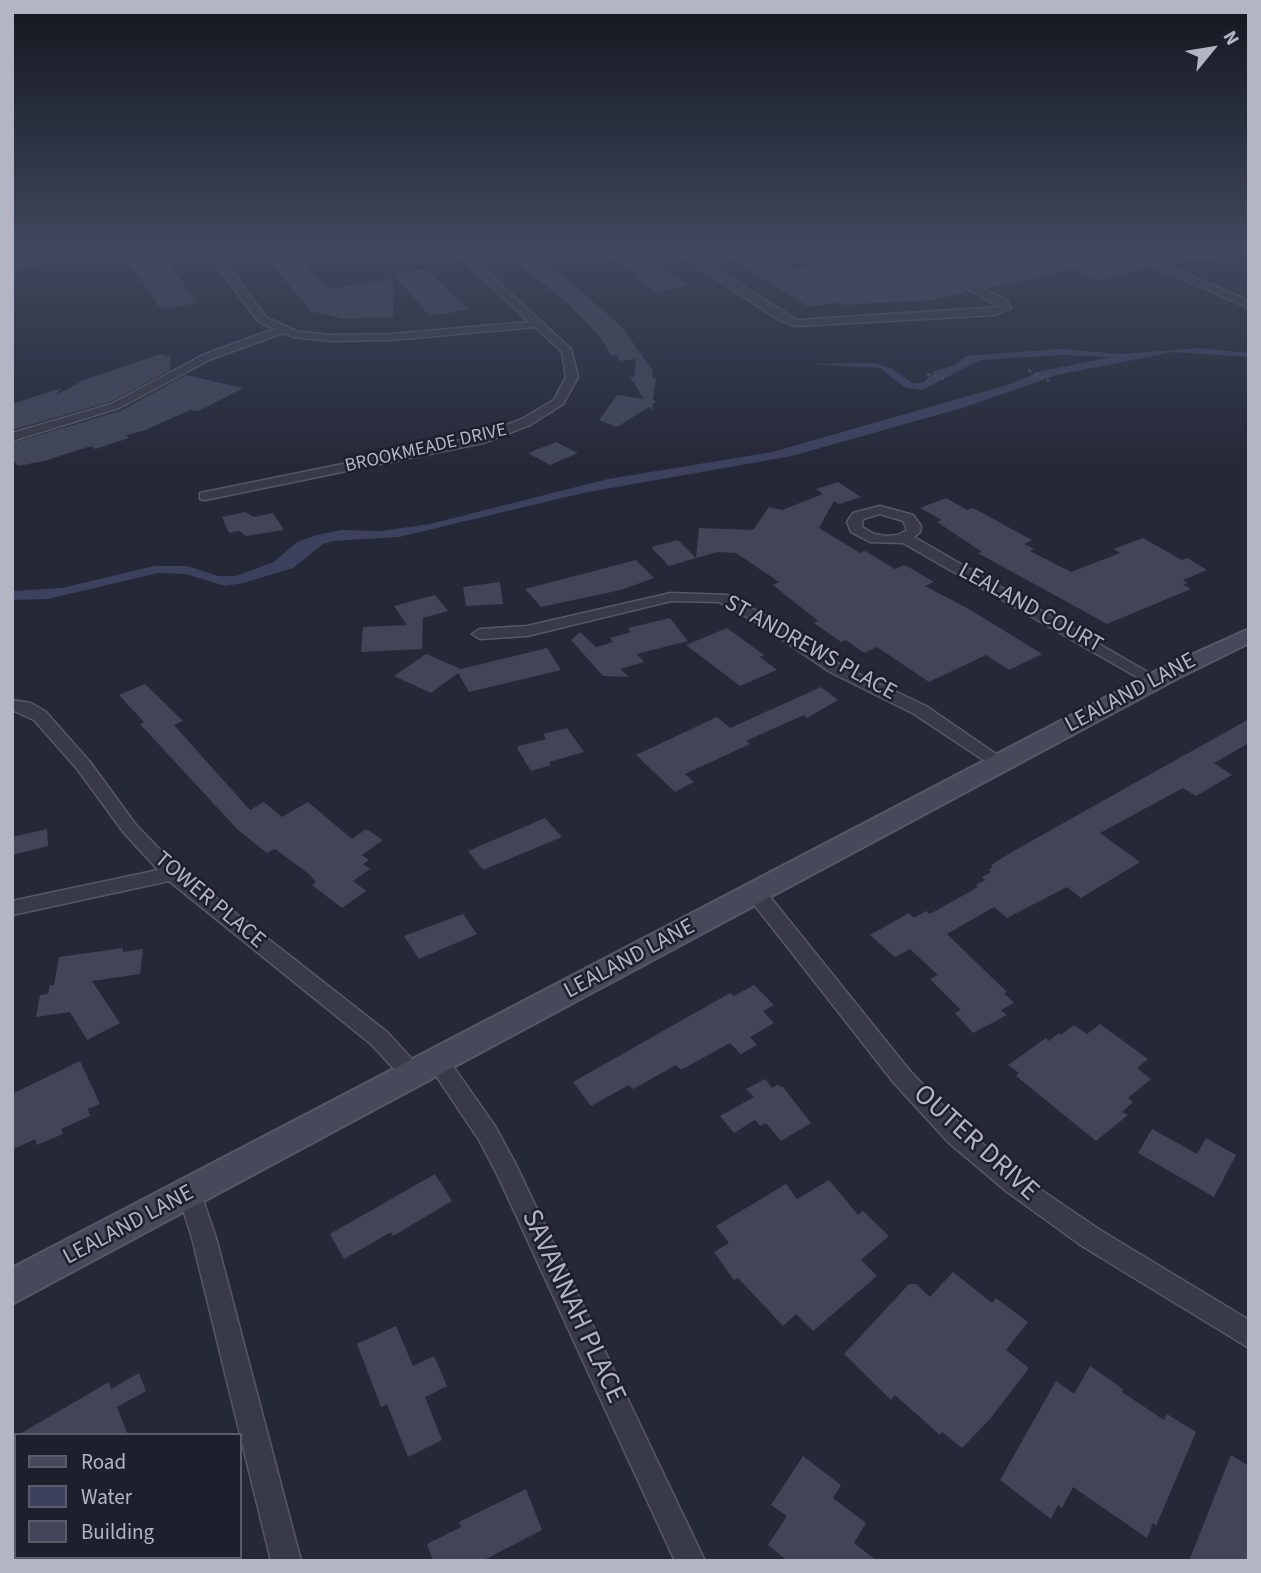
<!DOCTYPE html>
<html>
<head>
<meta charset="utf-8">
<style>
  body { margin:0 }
  #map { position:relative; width:1261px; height:1573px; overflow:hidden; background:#252837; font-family:"Source Sans 3",sans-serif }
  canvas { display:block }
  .frame { position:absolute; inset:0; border:14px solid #b3b5c4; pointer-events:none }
  .legend { position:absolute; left:14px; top:1433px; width:228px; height:126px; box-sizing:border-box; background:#1d1f2d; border:2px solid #595b69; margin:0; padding:9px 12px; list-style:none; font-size:21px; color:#b3b5c4 }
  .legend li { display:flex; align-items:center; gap:14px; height:35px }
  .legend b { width:35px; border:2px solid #595b69 }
  .north { position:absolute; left:1177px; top:14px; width:70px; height:70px; -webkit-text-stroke:5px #1d1f2d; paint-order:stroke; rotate:60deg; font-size:19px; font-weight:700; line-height:28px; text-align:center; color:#b3b5c4 }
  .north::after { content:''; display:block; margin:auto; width:24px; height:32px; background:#b3b5c4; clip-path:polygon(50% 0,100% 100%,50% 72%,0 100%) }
</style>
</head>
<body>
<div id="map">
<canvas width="1261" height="1573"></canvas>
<div class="frame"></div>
<ul class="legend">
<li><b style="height:9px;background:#47495a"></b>Road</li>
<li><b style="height:19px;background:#3d415e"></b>Water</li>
<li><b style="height:19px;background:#414557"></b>Building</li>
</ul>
<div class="north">N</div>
</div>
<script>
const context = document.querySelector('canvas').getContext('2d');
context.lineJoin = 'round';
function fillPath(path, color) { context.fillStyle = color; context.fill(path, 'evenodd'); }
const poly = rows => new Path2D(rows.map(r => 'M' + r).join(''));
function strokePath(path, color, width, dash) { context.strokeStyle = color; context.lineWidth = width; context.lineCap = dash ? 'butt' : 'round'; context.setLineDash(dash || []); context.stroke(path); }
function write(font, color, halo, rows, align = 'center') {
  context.font = font + ' "Source Sans 3",sans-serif'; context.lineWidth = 5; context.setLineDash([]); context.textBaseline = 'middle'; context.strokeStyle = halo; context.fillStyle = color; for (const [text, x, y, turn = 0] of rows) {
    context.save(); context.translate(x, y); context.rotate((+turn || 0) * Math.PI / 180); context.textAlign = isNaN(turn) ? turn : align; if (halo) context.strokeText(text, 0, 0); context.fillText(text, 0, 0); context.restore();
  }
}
const water = poly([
  [1060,349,1121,354,1200,348,1249,353,1249,357,1173,352,1057,375,965,407,792,456,583,493,399,537,333,541,323,544,293,568,243,583,225,586,186,574,158,573,48,599,12,600,12,591,62,588,154,566,187,566,218,576,236,576,274,562,297,542,317,535,341,530,381,531,430,524,608,479,772,452,1014,383,1038,372,1112,357,1063,355,980,360,922,390,904,387,880,368,810,364,875,363,892,369,914,384,924,382,935,371,955,365,966,356]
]);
const building = poly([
  [12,247,32,247,40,265,12,269],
  [123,247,158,247,197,303,161,309,124,256,129,255],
  [531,247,622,327,653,371,652,378,656,378,653,400,657,401,653,404,652,411,649,407,617,427,599,420,617,395,644,399,630,377,634,377,636,359,620,361,616,355,612,356,600,337,568,304,502,250],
  [593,247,633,247,690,286,655,292,633,276,637,275],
  [711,247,768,250,798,271,825,260,852,255,838,247,888,247,966,292,934,300,839,305,837,302,809,307],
  [908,247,1029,247,1037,250,1054,247,1108,247,1150,267,1099,281,1074,269,988,288],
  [1130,247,1215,247,1216,257,1170,264],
  [295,255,328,289,393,279,393,317,343,319,311,311,267,259],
  [426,269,469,309,430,316,393,274],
  [160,354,171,357,170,370,110,402,12,430,12,404,61,388,56,395,84,380],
  [186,375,243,388,199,411,190,410,143,431,126,435,129,438,95,449,91,446,44,461,18,466,12,460,12,443,120,411],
  [556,442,578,453,550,465,528,453],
  [838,482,861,497,839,504,834,501,819,528,860,553,865,551,895,569,904,565,912,569,934,582,925,586,969,609,1042,654,1009,670,986,655,929,682,877,647,864,653,846,640,841,642,814,623,818,621,773,585,779,582,736,553,718,552,696,558,699,528,753,530,769,507,782,510,823,494,816,489],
  [946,498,967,510,973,508,1032,540,1024,544,1034,549,1030,551,1071,572,1120,553,1113,549,1143,538,1182,560,1187,558,1207,570,1183,580,1188,583,1183,585,1191,589,1107,624,978,553,982,552,937,522,942,520,920,508],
  [245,512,254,517,273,513,284,530,246,536,239,531,229,533,222,517],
  [678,540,696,558,669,566,651,547],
  [636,560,654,578,621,590,541,607,525,589],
  [500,582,503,604,466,606,463,587],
  [435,595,448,611,423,618,422,649,361,652,363,627,407,625,394,606],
  [670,618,688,641,637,654,644,662,620,669,629,677,603,676,571,640,580,632,596,647,613,642,610,638,631,632,628,628],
  [727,628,764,655,760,657,777,670,740,686,686,645],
  [547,648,561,670,469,692,458,673,431,693,394,676,426,654,461,669],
  [145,684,183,721,174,725,250,810,264,802,282,817,308,802,352,839,366,829,383,840,362,855,369,860,363,864,370,869,353,881,366,891,342,908,312,885,316,882,309,874,275,849,267,853,238,830,140,724,144,722,119,695],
  [821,687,838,700,807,718,804,715,746,741,750,744,685,774,694,782,675,792,636,755,717,717,730,728],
  [1249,719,1249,743,1214,763,1232,775,1196,796,1183,788,1100,833,1140,862,1081,898,1067,887,1007,918,994,907,947,934,1007,992,1004,993,1014,1003,1001,1010,1007,1015,973,1033,955,1013,961,1010,930,979,938,975,910,949,895,957,870,935,909,913,914,918,926,911,930,914,978,887,976,885,985,880,982,877,991,872,989,870,993,867,991,865,1017,849],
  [567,728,584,752,549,762,551,765,531,771,517,748,519,746,546,739,543,734],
  [545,818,562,837,483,870,468,851],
  [47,829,48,846,12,855,12,837],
  [463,914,477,934,419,959,404,936],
  [123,948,123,952,143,949,140,974,92,981,120,1023,87,1040,70,1012,36,1017,40,995,48,994,50,985,54,985,59,957],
  [754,985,774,1005,763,1011,774,1023,750,1037,757,1045,741,1054,730,1043,681,1070,676,1065,633,1089,629,1085,591,1106,573,1082,730,993,734,996],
  [1100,1024,1148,1059,1137,1068,1151,1079,1128,1098,1133,1102,1122,1112,1128,1115,1096,1141,1016,1076,1019,1073,1008,1065,1046,1038,1049,1041,1059,1033,1061,1035,1074,1025,1087,1034],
  [80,1061,100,1104,88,1109,90,1116,61,1129,63,1134,37,1145,35,1139,12,1150,12,1094],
  [765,1079,772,1088,777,1085,783,1087,811,1123,781,1141,766,1123,760,1126,755,1120,734,1133,720,1116,754,1097,746,1089],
  [1152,1129,1197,1154,1206,1138,1236,1155,1214,1197,1138,1153],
  [435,1174,452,1201,393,1236,391,1232,344,1259,330,1234],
  [829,1180,858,1215,863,1211,889,1236,861,1260,877,1276,813,1331,796,1314,783,1326,738,1278,734,1280,714,1252,729,1243,716,1226,786,1184,797,1199],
  [953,1272,992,1303,996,1298,1028,1322,1006,1350,1029,1368,990,1419,962,1448,942,1432,940,1435,895,1395,891,1400,844,1354,909,1284,916,1284,930,1297],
  [396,1326,413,1366,434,1356,447,1386,425,1397,442,1440,408,1457,387,1404,381,1407,357,1344],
  [1090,1366,1123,1389,1122,1392,1164,1420,1167,1414,1196,1432,1156,1526,1153,1523,1147,1538,1073,1487,1062,1508,1058,1505,1051,1519,1000,1480,1056,1381,1074,1394],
  [139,1373,146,1391,117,1407,128,1435,18,1435,109,1382,111,1389],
  [1231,1455,1249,1466,1249,1561,1189,1561],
  [803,1456,841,1485,833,1498,866,1523,854,1543,877,1561,788,1561,768,1545,787,1516,771,1505],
  [526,1489,542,1530,482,1561,433,1561,427,1544,461,1527,459,1522]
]);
const path = poly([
  [1028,370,1049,381],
  [927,374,946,379]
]);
const street = poly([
  [203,247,213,247,266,317,296,331,329,335,391,334,529,322,450,247,460,247,571,349,578,377,563,404,530,425,483,443,205,500,200,499,200,493,476,437,522,419,554,400,566,377,562,352,535,327,391,340,329,341,294,337,283,333,211,359,119,408,12,441,12,433,111,404,203,355,274,329,258,321,203,247],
  [669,247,680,247,797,320,1000,307,890,247,902,247,1006,300,1011,308,996,315,796,326,779,320,669,247],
  [1110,247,1123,247,1249,301,1249,308,1110,247],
  [880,506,913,515,921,526,920,532,914,537,1163,681,1155,686,1149,684,903,543,870,542,851,532,847,522,853,513,880,506],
  [880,514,903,521,907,530,898,535,886,536,874,534,862,527,863,519,880,514],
  [671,593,727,595,768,617,842,666,926,706,1009,763,1000,769,994,767,914,714,830,672,758,623,719,602,671,601,527,636,480,639,472,634,480,629,527,626,671,593],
  [12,700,31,703,46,712,90,762,136,825,179,869,387,1032,421,1069,424,1075,421,1081,413,1084,405,1081,371,1044,169,881,12,915,12,901,158,870,124,833,78,770,34,720,12,710,12,700],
  [756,886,763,888,910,1071,964,1128,1022,1177,1100,1230,1249,1320,1249,1348,1082,1246,1006,1191,948,1142,894,1083,749,898,746,893,749,888,756,886],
  [438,1053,446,1056,495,1126,515,1163,705,1561,675,1561,498,1176,479,1140,427,1062,430,1056,438,1053],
  [190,1182,198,1185,216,1238,301,1561,271,1561,192,1238,178,1193,182,1185,190,1182]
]);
const secondary = poly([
  [1249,629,1249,643,1178,678,12,1304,12,1268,1162,668,1249,629]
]);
const farStreetnames = [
  ["BROOKMEADE DRIVE",426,449,-13]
];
const streetNames = [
  ["LEALAND COURT",1030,609,29],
  ["ST ANDREWS PLACE",810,649,29],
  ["LEALAND LANE",1131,694,-28],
  ["TOWER PLACE",209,901,40],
  ["LEALAND LANE",630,960,-28],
  ["LEALAND LANE",129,1226,-28]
];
const nearStreetnames = [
  ["OUTER DRIVE",975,1144,42],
  ["SAVANNAH PLACE",572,1307,65]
];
fillPath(water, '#3d415e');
fillPath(building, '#414557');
strokePath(street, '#565866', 3);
strokePath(secondary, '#565866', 4);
strokePath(path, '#48535a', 2.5, [3.5, 3.5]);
fillPath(street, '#383a48');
fillPath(secondary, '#47495a');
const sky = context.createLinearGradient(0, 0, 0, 467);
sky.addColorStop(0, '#14161e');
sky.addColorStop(0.53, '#40485e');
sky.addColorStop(1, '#40485e00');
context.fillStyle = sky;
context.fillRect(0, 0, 1261, 467);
write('19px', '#b3b5c4', '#1d1f2d', farStreetnames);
write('23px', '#b3b5c4', '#1d1f2d', streetNames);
write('28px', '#b3b5c4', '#1d1f2d', nearStreetnames);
</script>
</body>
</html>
